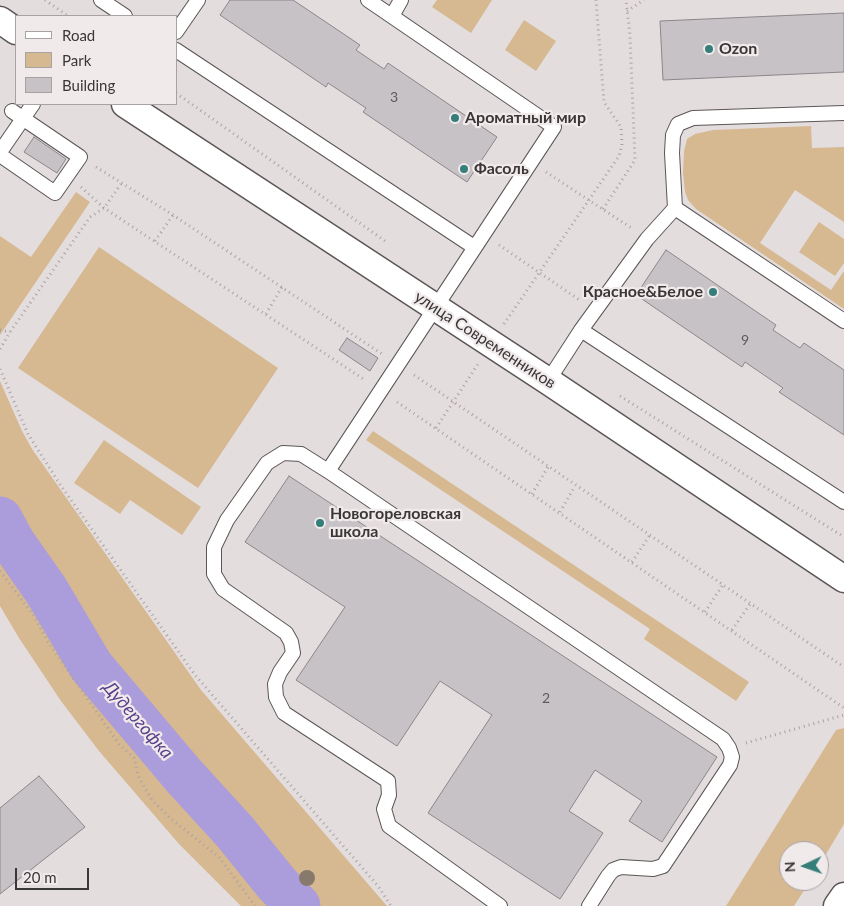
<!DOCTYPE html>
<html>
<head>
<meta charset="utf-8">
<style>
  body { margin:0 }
  #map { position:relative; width:844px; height:906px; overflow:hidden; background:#e4ddde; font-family:Lato,sans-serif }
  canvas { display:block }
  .legend { position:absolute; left:15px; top:15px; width:162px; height:90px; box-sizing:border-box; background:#f1eaeb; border:1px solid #a8a2a3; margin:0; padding:6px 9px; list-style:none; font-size:15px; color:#3a3738 }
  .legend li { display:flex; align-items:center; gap:10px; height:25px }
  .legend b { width:25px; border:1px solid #a8a2a3 }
  .north { position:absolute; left:779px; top:841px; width:50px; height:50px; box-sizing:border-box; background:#f1eaeb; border:1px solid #a8a2a3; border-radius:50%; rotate:267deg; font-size:14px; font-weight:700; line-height:20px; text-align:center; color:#3a3738 }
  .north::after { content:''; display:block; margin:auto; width:18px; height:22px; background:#357e7a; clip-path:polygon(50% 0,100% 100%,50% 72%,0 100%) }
  .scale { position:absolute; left:15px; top:868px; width:74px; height:22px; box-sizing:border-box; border:2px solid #3a3738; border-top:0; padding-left:6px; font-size:15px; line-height:18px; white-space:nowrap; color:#3a3738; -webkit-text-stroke:4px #f1eaeb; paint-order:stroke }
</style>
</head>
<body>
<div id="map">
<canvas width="844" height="906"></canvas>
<ul class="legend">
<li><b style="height:6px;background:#fff"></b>Road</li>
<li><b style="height:14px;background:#d6b891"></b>Park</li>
<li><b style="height:14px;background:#c7c2c6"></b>Building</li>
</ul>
<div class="north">N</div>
<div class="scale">20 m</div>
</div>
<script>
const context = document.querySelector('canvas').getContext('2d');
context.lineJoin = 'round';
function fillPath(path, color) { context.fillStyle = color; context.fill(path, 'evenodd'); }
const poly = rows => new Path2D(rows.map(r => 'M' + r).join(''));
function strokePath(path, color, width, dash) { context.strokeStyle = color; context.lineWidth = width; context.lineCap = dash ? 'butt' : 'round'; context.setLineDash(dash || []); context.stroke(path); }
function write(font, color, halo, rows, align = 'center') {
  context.font = font + ' Lato,sans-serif'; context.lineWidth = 4.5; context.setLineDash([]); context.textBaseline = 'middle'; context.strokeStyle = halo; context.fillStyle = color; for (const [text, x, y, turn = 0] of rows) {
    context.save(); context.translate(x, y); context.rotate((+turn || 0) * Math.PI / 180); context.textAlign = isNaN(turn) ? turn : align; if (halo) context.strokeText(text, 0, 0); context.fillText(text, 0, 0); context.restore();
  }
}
const green = poly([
  [437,0,492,0,471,33,432,7],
  [524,20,556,41,536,71,505,50],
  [811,126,812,148,844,147,844,222,795,190,760,243,831,290,844,271,844,309,696,209,688,200,685,192,683,173,684,151,687,139,695,134,713,130],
  [76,192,90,202,0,335,0,236,31,257],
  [819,222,844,239,844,263,835,276,799,252],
  [99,247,278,368,198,488,18,368],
  [0,381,22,431,32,449,201,690,387,906,308,906,101,667,88,647,11,518,0,506],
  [373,431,749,682,736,701,644,639,650,629,366,440],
  [104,440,201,507,182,535,130,500,120,514,74,483],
  [0,533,102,696,139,750,181,793,287,906,241,906,179,844,99,751,61,701,19,638,0,606],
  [844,728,844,824,819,866,819,851,789,851,789,881,810,881,794,906,726,906,836,730]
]);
const river = poly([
  [0,519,13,543,46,590,91,666,183,775,235,832,277,884,298,906]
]);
const building = poly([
  [230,0,293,0,360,45,356,50,384,69,388,63,497,137,467,182,363,112,366,108,328,83,326,87,220,15,230,0],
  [844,13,844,72,663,80,660,21,844,13],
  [34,137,66,159,57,173,24,152,34,137],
  [666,250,776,325,773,330,800,348,804,343,844,370,844,435,779,392,783,388,745,362,742,367,636,295,666,250],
  [347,338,378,358,370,371,339,350,347,338],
  [289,476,717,757,662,842,629,821,642,801,595,770,569,811,603,833,560,899,428,813,492,715,440,681,397,746,296,680,345,607,245,542,289,476],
  [39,776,85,827,0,894,0,808,39,776]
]);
const path = poly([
  [45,0,68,16],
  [627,11,644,0],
  [176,93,385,241],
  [96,167,173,215,382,354],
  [546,172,633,229],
  [81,187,104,208,365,380],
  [603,209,635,160,630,35,626,0],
  [155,241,173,215],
  [499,245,581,301],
  [266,314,282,287],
  [504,324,619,156,622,145,621,127,604,102,596,0],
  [0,330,10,332],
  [0,349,10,332,90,217,104,208,121,184],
  [0,369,28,434,59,483,195,675,378,886,391,906],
  [414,375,844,667],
  [620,396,844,537],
  [397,402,844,708],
  [436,428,478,364],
  [532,494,548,467],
  [560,512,575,486],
  [632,562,650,535],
  [0,571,34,616,48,642,119,744,134,758,139,778,152,800,170,818,219,857,255,906],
  [705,612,722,586],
  [732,630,750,604],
  [746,743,844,715]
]);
const lane = poly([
  [101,0,125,16],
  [392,16,401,0],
  [176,32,198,0],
  [176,50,474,247],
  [0,152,33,104],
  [0,155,55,193,80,157,12,111],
  [675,208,844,321],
  [581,330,844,502],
  [548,381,581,330,647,239,675,208,672,153,673,135,678,124,693,118,844,113],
  [328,471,554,127,368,0],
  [500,906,389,826,384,809,389,795,388,781,284,713,276,697,275,684,280,672,293,653,291,642,286,633,223,589,214,574,214,547,227,520,267,463,283,453,301,454,328,471,723,739,729,748,732,757,730,765,663,866,653,869,621,867,613,870,608,876,589,906]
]);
const street = poly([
  [0,20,16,31],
  [125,104,548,381,844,579],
  [837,906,844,896]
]);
const trees = [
  [307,878]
];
const markers = [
  [709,49,5,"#357e7a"],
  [455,118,5,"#357e7a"],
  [464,169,5,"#357e7a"],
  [713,292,5,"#357e7a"],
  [320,523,5,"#357e7a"]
];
const numberNames = [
  ["3",394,97],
  ["9",745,340],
  ["2",546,698]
];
const poiNames = [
  ["Ozon",719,49],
  ["Ароматный мир",465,118],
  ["Фасоль",474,169],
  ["Красное&Белое",703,292,"right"],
  ["Новогореловская",330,514],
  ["школа",330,532]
];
const streetNames = [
  ["улица Современников",485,340,33]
];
const waterNames = [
  ["Дудергофка",138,720,49]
];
fillPath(green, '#d6b891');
strokePath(river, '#ab9cdb', 45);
fillPath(building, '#c7c2c6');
strokePath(building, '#8b868a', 1);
strokePath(lane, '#5c5556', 16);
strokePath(street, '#5c5556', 29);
strokePath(path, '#a9a3a4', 3, [1, 4]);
strokePath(lane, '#fff', 14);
strokePath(street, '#fff', 26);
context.fillStyle = '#877a6c';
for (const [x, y] of trees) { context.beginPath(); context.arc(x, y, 8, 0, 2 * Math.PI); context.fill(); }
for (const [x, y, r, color] of markers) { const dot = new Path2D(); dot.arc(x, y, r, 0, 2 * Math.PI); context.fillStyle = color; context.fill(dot); strokePath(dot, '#f1eaeb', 2); }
write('14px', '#5d5a5c', null, numberNames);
write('bold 16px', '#3a3738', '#f1eaeb', poiNames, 'left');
write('16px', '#3a3738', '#f1eaeb', streetNames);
write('italic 18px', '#58408c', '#f1eaeb', waterNames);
</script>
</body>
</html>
